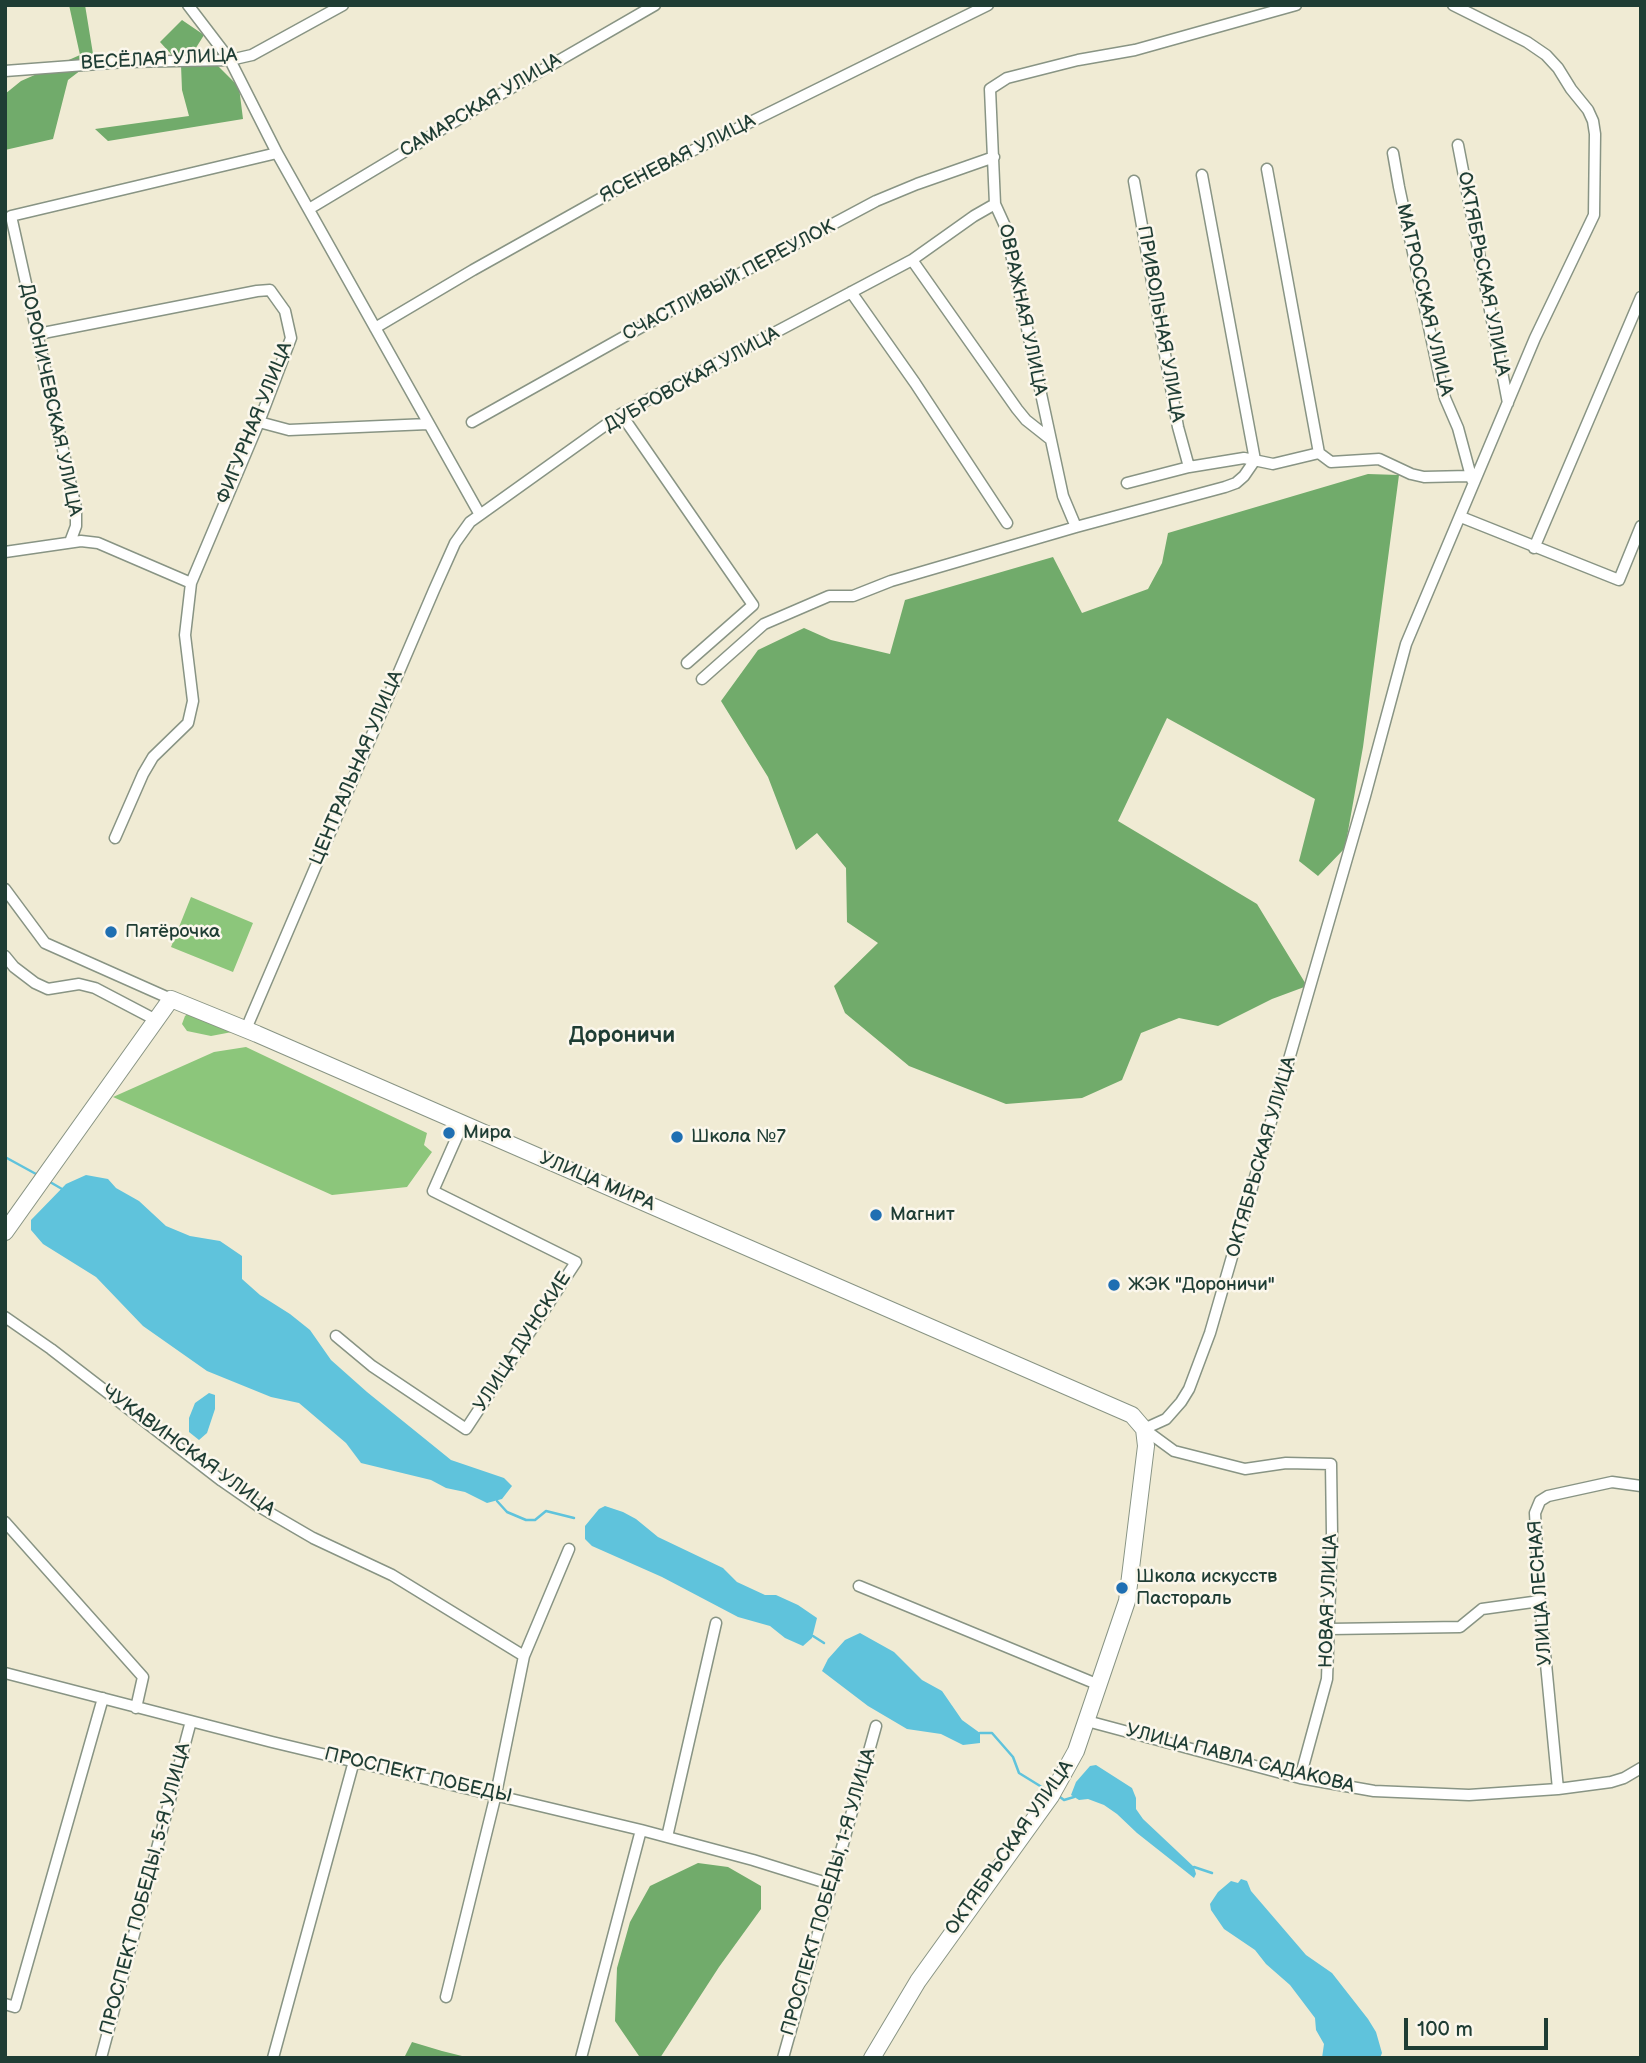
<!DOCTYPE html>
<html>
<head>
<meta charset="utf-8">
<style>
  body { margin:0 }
  #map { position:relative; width:1646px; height:2063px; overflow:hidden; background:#f0ebd4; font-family:"Balsamiq Sans",sans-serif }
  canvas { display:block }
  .frame { position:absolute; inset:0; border:7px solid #1f3d34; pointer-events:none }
  .scale { position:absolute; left:1404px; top:2018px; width:144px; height:32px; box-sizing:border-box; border:4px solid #1f3d34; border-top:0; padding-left:9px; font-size:21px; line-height:24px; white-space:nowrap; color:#1f3d34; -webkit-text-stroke:5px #fbf7ec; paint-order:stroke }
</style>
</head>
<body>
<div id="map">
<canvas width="1646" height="2063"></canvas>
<div class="frame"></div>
<div class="scale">100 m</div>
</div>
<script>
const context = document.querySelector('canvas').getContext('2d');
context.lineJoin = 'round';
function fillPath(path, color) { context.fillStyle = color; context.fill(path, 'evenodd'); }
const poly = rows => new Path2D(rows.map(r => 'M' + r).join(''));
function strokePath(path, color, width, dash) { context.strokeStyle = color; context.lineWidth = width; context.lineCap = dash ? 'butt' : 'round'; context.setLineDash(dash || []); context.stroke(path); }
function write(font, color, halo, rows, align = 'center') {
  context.font = font + ' "Balsamiq Sans",sans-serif'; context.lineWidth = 5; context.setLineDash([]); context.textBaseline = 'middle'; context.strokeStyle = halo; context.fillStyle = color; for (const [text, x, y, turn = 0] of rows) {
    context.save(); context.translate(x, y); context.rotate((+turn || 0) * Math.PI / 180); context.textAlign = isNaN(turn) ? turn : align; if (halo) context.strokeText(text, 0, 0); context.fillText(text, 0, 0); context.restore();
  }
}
const green = poly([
  [191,897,253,923,233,972,171,947],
  [189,1013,233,1030,232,1032,211,1036,187,1031,182,1024,185,1016],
  [246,1047,427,1133,424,1145,432,1152,407,1187,332,1195,113,1097,214,1052]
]);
const forest = poly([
  [69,5,85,5,94,60,68,80,53,139,5,150,5,94,21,81,80,55],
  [182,20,204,35,194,51,211,59,239,87,243,119,108,141,95,129,189,116,182,90,181,65,160,42],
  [1368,474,1399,475,1363,747,1345,848,1318,876,1299,861,1315,799,1167,718,1118,821,1257,904,1307,986,1272,999,1218,1026,1179,1018,1141,1033,1122,1080,1082,1098,1006,1104,909,1066,845,1013,834,986,878,943,847,922,846,868,817,833,796,850,768,777,721,701,758,650,804,628,831,640,890,654,905,600,1053,557,1082,613,1148,589,1162,563,1168,533],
  [698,1863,728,1867,761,1886,761,1909,719,1967,660,2058,639,2056,615,2021,617,1968,630,1922,650,1886],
  [412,2042,442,2051,470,2058,404,2058]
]);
const water = poly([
  [86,1175,108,1179,116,1188,139,1201,166,1226,190,1236,220,1241,242,1256,242,1279,260,1295,290,1314,310,1330,331,1360,367,1392,451,1460,504,1478,512,1486,502,1499,487,1503,465,1492,446,1488,431,1480,361,1463,346,1443,299,1403,271,1397,207,1371,143,1326,96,1277,43,1244,31,1230,31,1220,66,1184],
  [209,1393,215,1395,215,1409,207,1433,199,1440,189,1432,189,1418,195,1403],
  [605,1506,623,1512,636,1519,658,1537,723,1568,737,1582,765,1595,776,1595,798,1605,817,1618,812,1638,803,1646,785,1638,770,1626,738,1617,662,1577,592,1546,585,1539,585,1526,599,1509],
  [860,1633,894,1652,922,1680,942,1691,962,1720,980,1733,980,1743,963,1745,941,1734,907,1729,868,1706,822,1671,828,1659,845,1640],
  [1096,1765,1132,1788,1136,1798,1136,1809,1143,1819,1194,1867,1196,1874,1194,1878,1137,1833,1117,1814,1104,1805,1088,1799,1079,1800,1071,1795,1076,1782,1090,1766],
  [1241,1879,1247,1881,1251,1891,1306,1955,1332,1973,1368,2019,1376,2032,1382,2053,1380,2058,1322,2058,1324,2044,1316,2030,1315,2018,1290,1985,1266,1964,1255,1950,1224,1929,1211,1910,1210,1904,1218,1892,1231,1881,1238,1883]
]);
const stream = poly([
  [5,1157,36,1174],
  [50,1182,62,1189],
  [497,1501,507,1512,526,1520,535,1520,546,1511,574,1518],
  [813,1636,824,1643],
  [980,1733,992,1733,1013,1757,1019,1773,1045,1789],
  [1060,1797,1064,1800,1074,1797],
  [1194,1867,1212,1873]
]);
const street = poly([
  [188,5,230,60,277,153,479,513],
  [5,71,125,62,230,60,252,55,343,5],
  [1458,145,1508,403],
  [1393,153,1399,187,1439,374,1445,398,1458,428,1472,480],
  [1267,169,1319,453],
  [1134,181,1178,427,1189,467],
  [309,209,494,98,655,5],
  [912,260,1017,409,1026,420,1050,439],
  [851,292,915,383,1007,523],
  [375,328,473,270,639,177,988,5],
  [38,334,257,291,270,290,285,311,291,338,259,422,191,583,185,635,193,701,188,723,153,757,143,774,115,838],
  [621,414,753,605,687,663],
  [259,422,289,430,428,424],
  [472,422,670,311,876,201,917,184,994,157],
  [1127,483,1189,467,1244,458,1273,464,1319,453,1331,462,1379,459,1411,474,1424,477,1469,476],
  [1461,517,1619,580,1641,526],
  [1076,527,1063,496,1005,226,995,204,990,89,1007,78,1078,60,1135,50,1296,5],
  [70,542,76,526,76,508,11,216,277,153],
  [1534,548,1641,297],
  [5,552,81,541,98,543,191,583],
  [702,679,764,624,829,596,853,596,891,581,1076,527,1225,487,1236,483,1244,476,1255,460,1202,175],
  [5,889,45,943,171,999],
  [5,956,14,967,35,983,48,989,79,984,95,988,156,1020],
  [246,1029,434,590,455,543,470,522,621,414,912,260,974,216,995,204],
  [5,1317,51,1349,222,1481,258,1506,313,1538,392,1575,524,1656],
  [336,1336,372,1366,466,1429,576,1262,433,1191,463,1123],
  [1144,1429,1166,1419,1181,1402,1189,1389,1210,1333,1365,796,1406,644,1535,338,1594,215,1595,134,1593,121,1588,110,1571,89,1558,68,1546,55,1527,42,1453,5],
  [1144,1429,1174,1451,1245,1469,1286,1463,1331,1464,1332,1533,1327,1679,1300,1778],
  [5,1522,143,1677,136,1708],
  [859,1586,1099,1685],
  [1330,1629,1460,1627,1482,1609,1540,1601],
  [5,1673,272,1742,641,1830,753,1860,830,1884],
  [1087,1721,1300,1778,1374,1791,1469,1795,1558,1789,1611,1782,1624,1778,1641,1768],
  [1558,1789,1540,1601,1535,1513,1540,1501,1548,1496,1612,1482,1641,1486],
  [667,1837,716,1623],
  [446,1997,496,1794,524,1656,569,1549],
  [5,2004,15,2007,103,1698],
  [101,2058,191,1721],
  [273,2058,354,1761],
  [581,2058,641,1830],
  [783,2058,876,1726]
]);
const secondary = poly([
  [5,1232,171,999,257,1034,1132,1415,1144,1429,1146,1446,1127,1601,1076,1751,1051,1796,918,1981,872,2058]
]);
const markers = [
  [111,932,7,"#1f6fb2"],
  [449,1133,7,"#1f6fb2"],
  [677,1137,7,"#1f6fb2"],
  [876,1215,7,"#1f6fb2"],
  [1114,1285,7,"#1f6fb2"],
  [1122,1588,7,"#1f6fb2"]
];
const streetNames = [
  ["ВЕСЁЛАЯ УЛИЦА",159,60,-3],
  ["САМАРСКАЯ УЛИЦА",481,106,-31],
  ["ЯСЕНЕВАЯ УЛИЦА",678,159,-27],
  ["ОКТЯБРЬСКАЯ УЛИЦА",1483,274,79],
  ["СЧАСТЛИВЫЙ ПЕРЕУЛОК",729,281,-28],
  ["МАТРОССКАЯ УЛИЦА",1424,300,77],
  ["ОВРАЖНАЯ УЛИЦА",1022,310,78],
  ["ПРИВОЛЬНАЯ УЛИЦА",1160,324,80],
  ["ДУБРОВСКАЯ УЛИЦА",692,380,-29],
  ["ДОРОНИЧЕВСКАЯ УЛИЦА",50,400,78],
  ["ФИГУРНАЯ УЛИЦА",255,423,-68],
  ["ЦЕНТРАЛЬНАЯ УЛИЦА",357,768,-67],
  ["ОКТЯБРЬСКАЯ УЛИЦА",1262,1157,-74],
  ["УЛИЦА МИРА",597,1182,23],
  ["УЛИЦА ДУНСКИЕ",523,1342,-57],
  ["ЧУКАВИНСКАЯ УЛИЦА",188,1451,36],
  ["УЛИЦА ЛЕСНАЯ",1541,1593,-94],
  ["НОВАЯ УЛИЦА",1329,1601,-88],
  ["УЛИЦА ПАВЛА САДАКОВА",1240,1759,14],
  ["ПРОСПЕКТ ПОБЕДЫ",418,1776,13],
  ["ОКТЯБРЬСКАЯ УЛИЦА",1010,1848,-55],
  ["ПРОСПЕКТ ПОБЕДЫ, 5-Я УЛИЦА",146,1889,-75],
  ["ПРОСПЕКТ ПОБЕДЫ, 1-Я УЛИЦА",829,1892,-74]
];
const poiNames = [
  ["Пятёрочка",125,932],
  ["Мира",463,1133],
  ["Школа №7",691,1137],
  ["Магнит",890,1215],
  ["ЖЭК \"Дороничи\"",1128,1285],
  ["Школа искусств",1136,1577],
  ["Пастораль",1136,1599]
];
const quarterNames = [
  ["Дороничи",622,1036]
];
fillPath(green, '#8cc67b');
fillPath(forest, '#71ab6b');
fillPath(water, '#5fc3dc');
strokePath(stream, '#5fc3dc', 2.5);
strokePath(street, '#889484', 13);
strokePath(secondary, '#889484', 18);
strokePath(street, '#fff', 10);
strokePath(secondary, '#fff', 16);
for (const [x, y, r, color] of markers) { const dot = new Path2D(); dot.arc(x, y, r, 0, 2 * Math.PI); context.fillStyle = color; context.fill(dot); strokePath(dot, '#fbf7ec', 2.5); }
write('19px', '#1f3d34', '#fbf7ec', streetNames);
write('19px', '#1f3d34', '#fbf7ec', poiNames, 'left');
write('bold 23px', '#1f3d34', '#fbf7ec', quarterNames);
</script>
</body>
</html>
